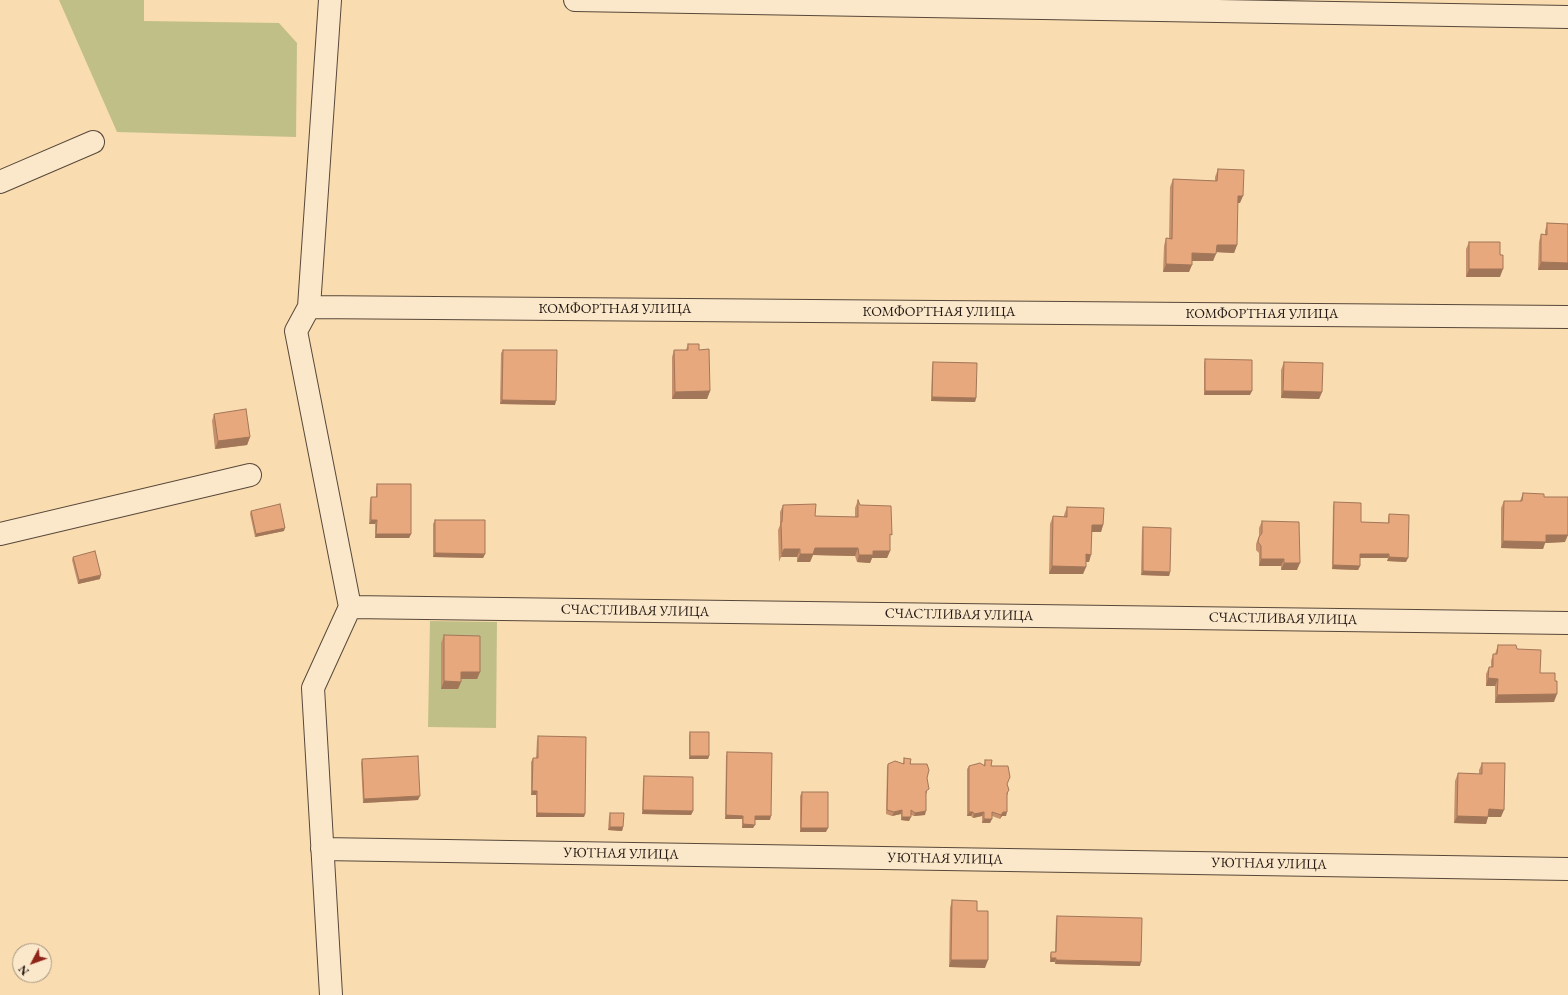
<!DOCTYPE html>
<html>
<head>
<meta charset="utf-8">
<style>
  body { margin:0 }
  #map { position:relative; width:1568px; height:995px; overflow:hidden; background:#f9dcaf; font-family:"EB Garamond",serif }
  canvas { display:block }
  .north { position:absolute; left:12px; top:943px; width:40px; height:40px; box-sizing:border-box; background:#fbe8cb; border:1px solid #a49481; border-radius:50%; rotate:229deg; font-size:11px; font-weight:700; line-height:16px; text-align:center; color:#221712 }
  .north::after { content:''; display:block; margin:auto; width:14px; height:18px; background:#8f2418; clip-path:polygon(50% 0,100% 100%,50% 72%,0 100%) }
</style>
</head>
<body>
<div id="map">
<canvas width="1568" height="995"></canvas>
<div class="north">N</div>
</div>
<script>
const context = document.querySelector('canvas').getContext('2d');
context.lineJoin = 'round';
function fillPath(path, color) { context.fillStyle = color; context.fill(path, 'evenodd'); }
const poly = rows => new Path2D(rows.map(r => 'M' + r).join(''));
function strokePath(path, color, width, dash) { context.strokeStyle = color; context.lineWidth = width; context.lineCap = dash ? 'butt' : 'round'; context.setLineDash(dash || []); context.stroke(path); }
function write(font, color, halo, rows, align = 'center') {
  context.font = font + ' "EB Garamond",serif'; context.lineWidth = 4; context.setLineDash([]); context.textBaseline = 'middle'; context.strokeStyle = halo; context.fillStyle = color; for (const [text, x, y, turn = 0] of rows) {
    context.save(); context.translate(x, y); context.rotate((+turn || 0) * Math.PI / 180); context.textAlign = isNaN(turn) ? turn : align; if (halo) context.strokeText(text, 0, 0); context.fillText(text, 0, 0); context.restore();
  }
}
const green = poly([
  [59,0,144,0,144,21,279,23,297,43,296,137,117,132],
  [430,621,497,622,496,728,428,727]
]);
const minor = poly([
  [330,0,309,307,296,331,350,607,313,688,331,995],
  [575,0,1568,17],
  [0,182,93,142],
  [309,307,1568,317],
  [0,534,250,475],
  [350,607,1568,623],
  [322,849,1568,869]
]);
const wall = poly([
  [1218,169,1240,203,1237,203,1237,245,1234,253,1216,252,1213,261,1192,261,1189,272,1163,272,1164,246,1166,238,1169,238,1170,187,1173,179,1215,181,1215,177],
  [1547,223,1568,224,1568,270,1538,270,1539,242,1541,234,1545,235,1545,231],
  [1469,242,1500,255,1500,277,1466,277,1466,249],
  [688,344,710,391,707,399,672,399,672,357,674,350,686,350],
  [503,350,555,405,500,404,501,353],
  [1205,359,1250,395,1204,395,1204,363],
  [933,362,976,398,975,402,931,401,932,366],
  [1284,362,1322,392,1319,399,1281,398,1281,370],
  [214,414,250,437,247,445,215,449,212,421],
  [377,484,411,534,409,538,375,538,375,524,369,524,370,501,371,497,376,497,376,488],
  [1523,493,1544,497,1565,542,1545,543,1543,549,1501,548,1501,508,1504,501,1520,501],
  [858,500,860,505,890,540,890,551,887,558,872,558,870,563,857,562,855,556,813,555,810,562,797,562,797,557,781,557,779,562,778,530,780,525,780,512,783,505,815,516,855,517,855,508],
  [1334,502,1361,522,1388,523,1388,518,1389,514,1406,562,1387,561,1388,558,1360,558,1360,566,1358,570,1332,569,1333,506],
  [1067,507,1103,525,1101,532,1092,532,1089,562,1086,562,1086,567,1083,574,1049,574,1050,524,1053,516,1064,517,1064,515],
  [251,511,284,531,255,537,250,514],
  [435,520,485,554,483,558,433,557,433,524],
  [1262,521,1297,570,1281,570,1281,566,1259,566,1259,553,1256,550,1256,544,1259,536,1259,528],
  [1143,527,1170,572,1169,576,1141,575,1142,531],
  [73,557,100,579,78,584,72,560],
  [444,635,480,672,477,679,461,679,461,682,458,689,441,689,441,643],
  [1498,645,1517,649,1540,673,1554,702,1495,703,1495,686,1486,686,1486,674,1489,667,1491,667,1491,661,1493,654,1495,654],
  [690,732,709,756,708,759,689,759,689,735],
  [538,736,585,814,584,817,536,817,536,795,531,795,531,762,533,758,536,758,537,740],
  [727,752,770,820,755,820,753,828,742,828,742,819,725,819,726,756],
  [904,758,927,778,927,793,926,794,925,815,914,816,911,815,909,821,901,820,901,814,892,816,886,814,887,767,888,764,903,764],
  [362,759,418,800,363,803,361,763],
  [985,760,991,766,1007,784,1008,794,1007,795,1006,816,1002,816,1000,819,992,816,990,823,982,823,982,816,973,818,971,816,967,816,967,769,969,766,984,765],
  [1482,763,1501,817,1488,817,1486,824,1454,823,1455,781,1458,773,1479,774,1479,770],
  [644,776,693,811,691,815,642,814,643,780],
  [802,792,826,832,800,832,800,796],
  [610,813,623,827,622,831,608,830,609,817],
  [952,900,977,911,985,968,949,967,950,908],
  [1057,916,1140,966,1055,964,1055,962,1050,962,1050,956,1051,952,1055,952,1056,920]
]);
const shadedWall = poly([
  [1238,196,1243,196,1240,203,1235,203],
  [1217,245,1237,245,1234,253,1214,252],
  [1192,253,1216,254,1213,261,1189,261],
  [1541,262,1568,263,1568,270,1538,270],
  [1166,264,1192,265,1189,272,1163,272],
  [1469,269,1503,269,1500,277,1466,277],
  [710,391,707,399,672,399,675,392],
  [1205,391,1252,391,1250,395,1204,395],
  [1283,391,1322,392,1319,399,1281,398],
  [932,397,976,398,975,402,931,401],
  [502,400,556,401,555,405,500,404],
  [250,437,247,445,215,449,218,441],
  [371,520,377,520,375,524,369,524],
  [1092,525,1103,525,1101,532,1089,532],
  [285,528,284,531,255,537,256,534],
  [376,534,411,534,409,538,375,538],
  [1546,535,1568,535,1565,542,1545,543,1543,549,1501,548,1503,541],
  [815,548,858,548,855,556,813,555,810,562,797,562,800,554],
  [784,549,800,549,797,557,781,557,779,562],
  [873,551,890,551,887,558,872,558,870,563,857,562,859,555],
  [435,553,485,554,483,558,433,557],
  [1086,554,1091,555,1089,562,1083,562],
  [1360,554,1389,554,1388,558,1359,558],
  [1389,557,1408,558,1406,562,1387,561],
  [1261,559,1284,559,1281,566,1259,566],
  [1284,563,1300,563,1297,570,1281,570],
  [1333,565,1360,566,1358,570,1332,569],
  [1052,566,1086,567,1083,574,1049,574],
  [1143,571,1170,572,1169,576,1141,575],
  [101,575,100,579,78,584,79,580],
  [461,672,480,672,477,679,458,679],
  [1488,678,1498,679,1495,686,1486,686],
  [444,681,461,682,458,689,441,689],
  [1557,694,1554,702,1495,703,1497,695],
  [690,756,709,756,708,759,689,759],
  [532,791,537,791,536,795,531,795],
  [420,796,418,800,363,803,364,799],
  [1489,809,1504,810,1501,817,1488,817,1486,824,1454,823,1457,816],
  [643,810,693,811,691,815,642,814],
  [902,810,901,814,892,816,894,812],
  [926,811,925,815,914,816,915,813],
  [969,812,973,812,971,816,967,816],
  [984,812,982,816,973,818,974,814],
  [1003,812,1007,812,1006,816,1002,816,1000,819,1001,815],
  [537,813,585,814,584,817,536,817],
  [726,815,743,816,742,819,725,819],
  [755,816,771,816,770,820,753,820],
  [902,817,911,817,909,821,901,820],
  [984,819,992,819,990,823,982,823],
  [743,824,755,825,753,828,742,828],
  [610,827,623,827,622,831,608,830],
  [801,828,828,828,826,832,800,832],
  [1051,958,1056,958,1055,962,1050,962],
  [951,960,988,960,985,968,949,967],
  [1056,960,1141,962,1140,966,1055,964]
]);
const building = poly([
  [1218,169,1244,170,1243,196,1238,196,1237,245,1217,245,1216,254,1192,253,1192,265,1166,264,1166,238,1172,239,1173,179,1217,181,1218,169],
  [1547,223,1568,224,1568,263,1541,262,1541,234,1547,235,1547,223],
  [1469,242,1500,242,1500,255,1503,255,1503,269,1469,269,1469,242],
  [688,344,699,344,699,350,709,349,710,391,675,392,674,350,688,350,688,344],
  [503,350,557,350,556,401,502,400,503,350],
  [1205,359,1252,360,1252,391,1205,391,1205,359],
  [933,362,977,363,976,398,932,397,933,362],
  [1284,362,1323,363,1322,392,1283,391,1284,362],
  [246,409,250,437,218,441,214,414,246,409],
  [377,484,411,484,411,534,376,534,377,520,371,520,371,497,377,497,377,484],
  [1523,493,1544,494,1544,497,1568,497,1568,535,1546,535,1546,542,1503,541,1504,501,1522,501,1523,493],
  [858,500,860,505,891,506,892,535,890,534,890,551,873,551,873,555,859,555,858,548,815,548,813,554,800,554,800,549,784,549,782,554,781,522,782,522,783,505,816,504,815,516,858,517,858,500],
  [1334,502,1361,503,1361,522,1389,523,1389,514,1409,515,1408,558,1389,557,1389,554,1360,554,1360,566,1333,565,1334,502],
  [280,504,285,528,256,534,251,511,280,504],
  [1067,507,1104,508,1103,525,1092,525,1091,555,1086,554,1086,567,1052,566,1053,516,1067,517,1067,507],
  [435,520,485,520,485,554,435,553,435,520],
  [1262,521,1299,522,1300,563,1284,563,1284,559,1261,559,1261,546,1258,542,1259,537,1262,533,1262,521],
  [1143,527,1171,528,1170,572,1143,571,1143,527],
  [95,551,101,575,79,580,73,557,95,551],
  [444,635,480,636,480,672,461,672,461,682,444,681,444,635],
  [1498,645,1516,645,1517,649,1541,650,1540,673,1555,673,1555,681,1557,681,1557,694,1497,695,1498,679,1488,678,1489,667,1493,667,1493,654,1497,654,1498,645],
  [690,732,709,732,709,756,690,756,690,732],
  [538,736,586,737,585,814,537,813,537,791,532,791,533,758,538,758,538,736],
  [727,752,772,753,771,816,755,816,755,825,743,824,743,816,726,815,727,752],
  [418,756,420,796,364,799,362,759,418,756],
  [904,758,911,759,910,764,927,764,929,770,927,778,929,789,926,791,926,811,915,813,911,810,911,817,902,817,902,810,894,812,887,810,888,764,895,761,904,764,904,758],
  [985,760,992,760,991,766,1008,766,1010,777,1007,784,1009,790,1007,793,1007,812,1003,812,1001,815,992,812,992,819,984,819,984,812,974,814,973,812,969,812,969,766,980,763,985,766,985,760],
  [1482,763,1505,763,1504,810,1489,809,1488,817,1457,816,1458,773,1482,774,1482,763],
  [644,776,693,777,693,811,643,810,644,776],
  [802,792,828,792,828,828,801,828,802,792],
  [610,813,624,813,623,827,610,827,610,813],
  [952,900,977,901,977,911,988,911,988,960,951,960,952,900],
  [1057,916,1142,918,1141,962,1056,960,1056,958,1051,958,1051,952,1056,952,1057,916]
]);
const streetNames = [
  ["КОМФОРТНАЯ УЛИЦА",615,309],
  ["КОМФОРТНАЯ УЛИЦА",939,312],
  ["КОМФОРТНАЯ УЛИЦА",1262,314],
  ["СЧАСТЛИВАЯ УЛИЦА",635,611,1],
  ["СЧАСТЛИВАЯ УЛИЦА",959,615,1],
  ["СЧАСТЛИВАЯ УЛИЦА",1283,619,1],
  ["УЮТНАЯ УЛИЦА",621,854,1],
  ["УЮТНАЯ УЛИЦА",945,859,1],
  ["УЮТНАЯ УЛИЦА",1269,864,1]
];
fillPath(green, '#c1bf88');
strokePath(minor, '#584839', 24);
strokePath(minor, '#fbe8cb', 22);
fillPath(wall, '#c7906c');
fillPath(shadedWall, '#a27658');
fillPath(building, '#e7a87e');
strokePath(building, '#a27658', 1);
write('14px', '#221712', '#fbe8cb', streetNames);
</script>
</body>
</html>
